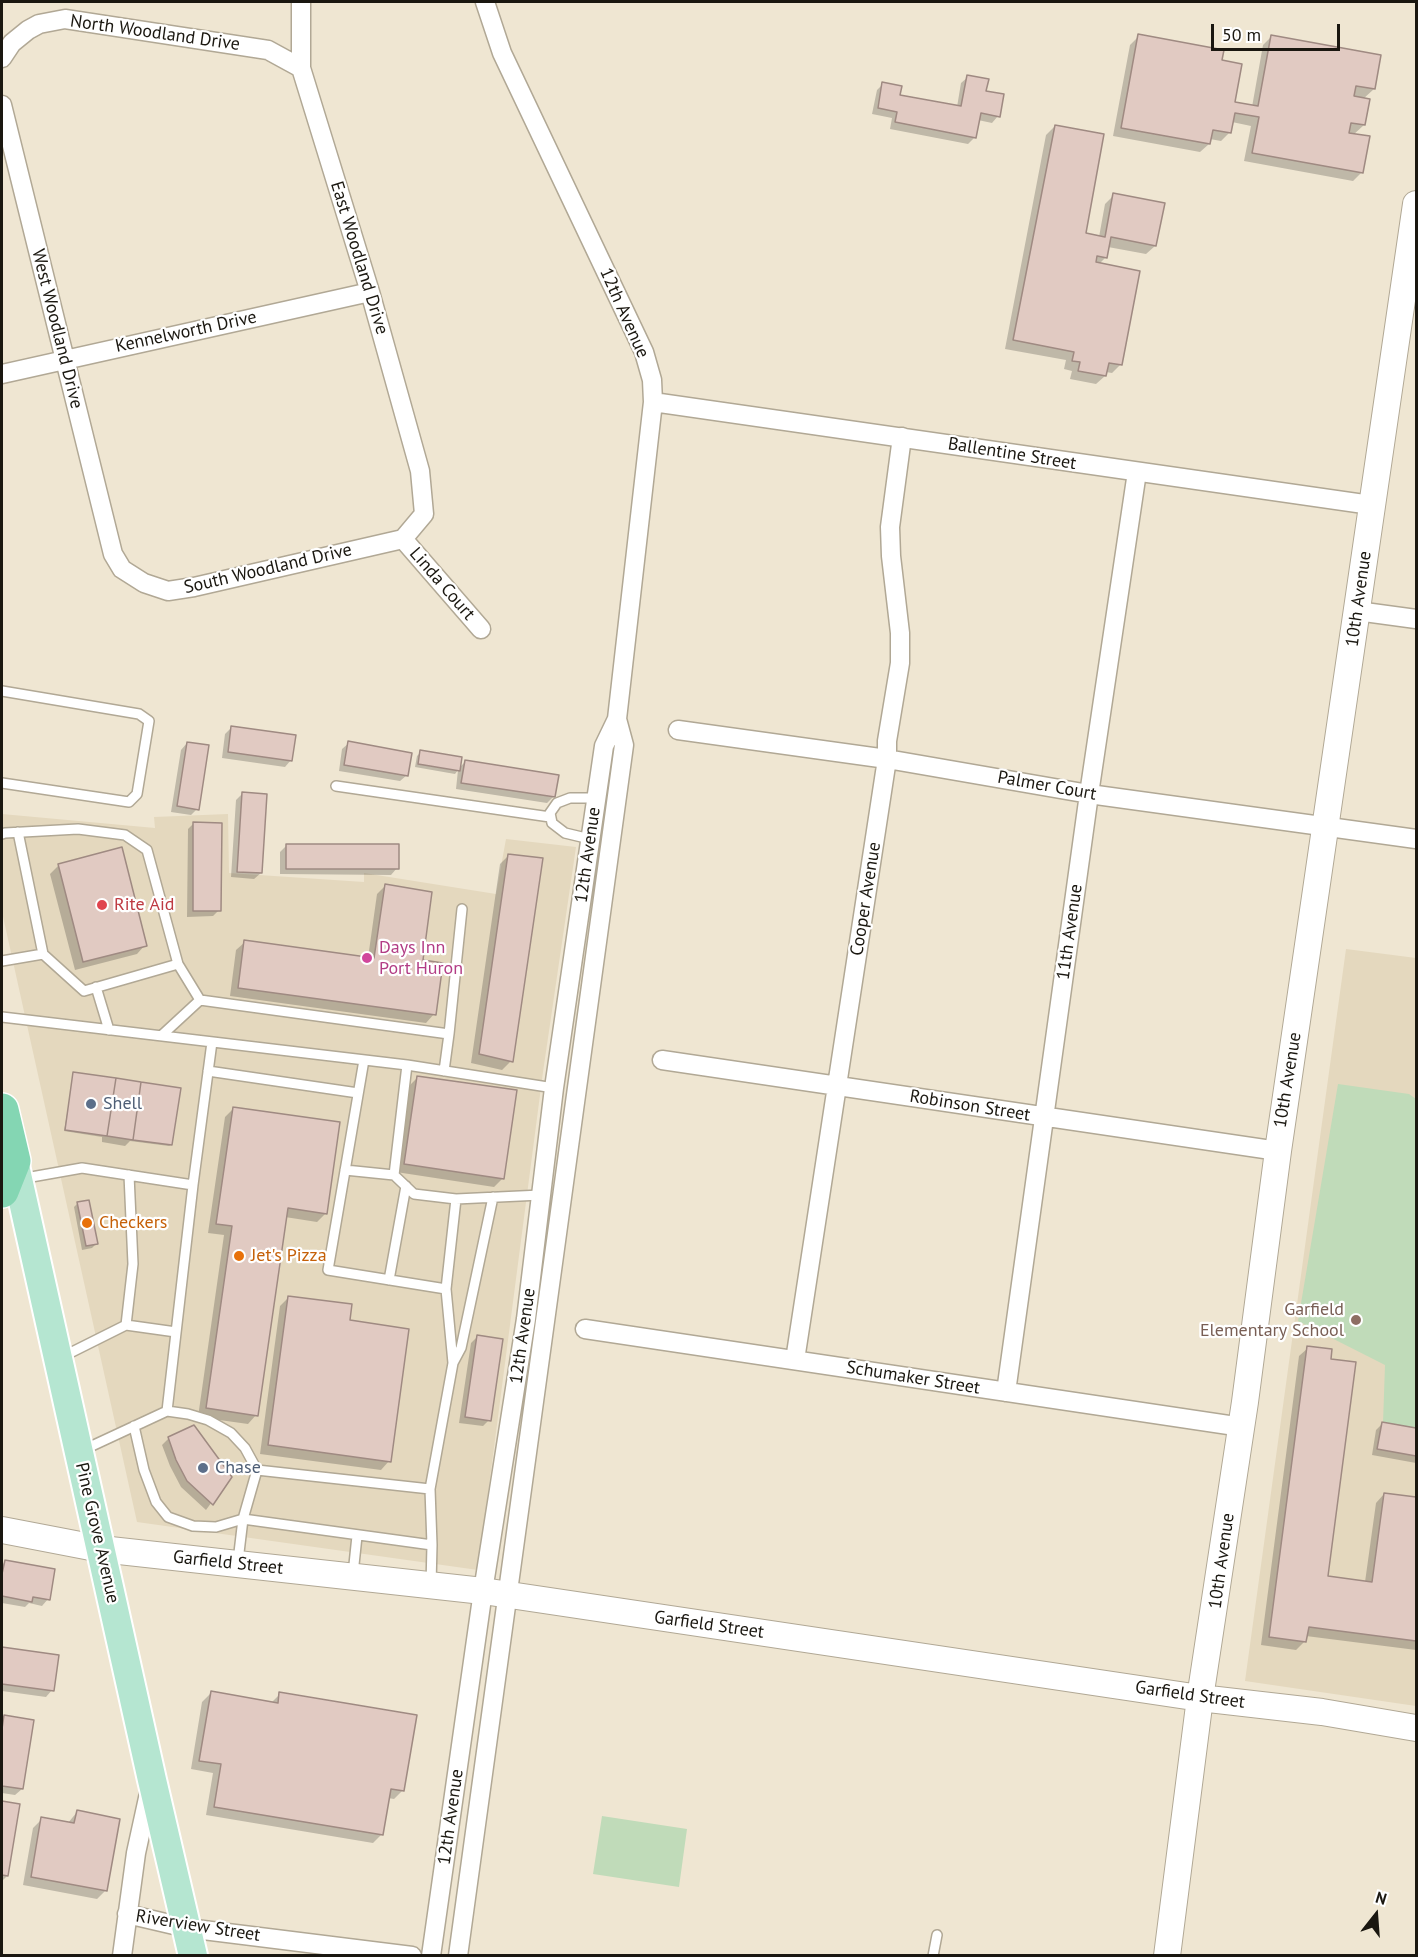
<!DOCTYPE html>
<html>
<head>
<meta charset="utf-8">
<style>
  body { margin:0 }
  #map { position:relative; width:1418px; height:1957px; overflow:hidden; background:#efe6d2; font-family:"PT Sans",sans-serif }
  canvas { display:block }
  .frame { position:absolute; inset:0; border:3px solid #1a1710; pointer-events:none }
  .north { position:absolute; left:1346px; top:1885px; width:60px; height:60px; -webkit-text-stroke:4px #fff; paint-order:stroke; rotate:17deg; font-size:16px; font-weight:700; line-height:24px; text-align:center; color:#1a1710 }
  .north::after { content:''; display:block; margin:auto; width:21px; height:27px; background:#1a1710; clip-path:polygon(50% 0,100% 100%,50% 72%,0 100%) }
  .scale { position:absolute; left:1211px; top:24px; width:129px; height:27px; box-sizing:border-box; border:3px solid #1a1710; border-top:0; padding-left:8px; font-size:18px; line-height:21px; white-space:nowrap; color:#1a1710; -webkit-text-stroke:4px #fff; paint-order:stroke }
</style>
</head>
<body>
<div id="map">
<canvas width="1418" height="1957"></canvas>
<div class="frame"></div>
<div class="north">N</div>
<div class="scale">50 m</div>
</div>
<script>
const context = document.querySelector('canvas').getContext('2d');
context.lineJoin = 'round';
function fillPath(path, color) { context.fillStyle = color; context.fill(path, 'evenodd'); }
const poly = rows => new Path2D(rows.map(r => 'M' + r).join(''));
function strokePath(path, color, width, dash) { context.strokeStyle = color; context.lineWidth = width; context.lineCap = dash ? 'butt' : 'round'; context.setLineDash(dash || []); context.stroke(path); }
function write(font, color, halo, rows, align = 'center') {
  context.font = font + ' "PT Sans",sans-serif'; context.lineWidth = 4.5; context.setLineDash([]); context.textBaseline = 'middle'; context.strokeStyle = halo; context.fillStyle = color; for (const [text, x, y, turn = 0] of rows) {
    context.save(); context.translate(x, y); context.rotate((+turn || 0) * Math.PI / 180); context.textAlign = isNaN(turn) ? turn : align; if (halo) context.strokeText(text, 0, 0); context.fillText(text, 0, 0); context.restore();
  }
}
const built = poly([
  [2,814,155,828,154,817,228,814,229,873,364,882,364,873,496,894,506,839,576,847,543,1072,478,1570,137,1522,2,912],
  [1346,949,1416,958,1416,1706,1245,1681]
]);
const green = poly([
  [1338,1084,1409,1094,1416,1099,1416,1428,1383,1423,1385,1365,1298,1321],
  [602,1816,687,1829,679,1887,593,1874]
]);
const shadow = poly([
  [1139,36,1220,62,1233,103,1252,107,1263,45,1272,36,1374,89,1363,99,1364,125,1353,135,1362,172,1353,181,1244,161,1251,126,1232,122,1230,132,1221,141,1210,139,1209,144,1200,152,1113,136,1130,45],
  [968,77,985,92,998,116,992,123,978,120,975,137,968,144,890,129,892,118,872,114,877,90,883,84,898,96,957,107,961,83],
  [1055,126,1084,234,1099,237,1105,204,1114,195,1155,246,1146,254,1108,247,1106,257,1099,264,1121,364,1112,373,1106,372,1105,376,1096,384,1070,379,1072,371,1064,369,1066,360,1005,349,1046,135],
  [232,727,291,760,285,767,222,758,225,734],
  [187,743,197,809,191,815,171,812,181,750],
  [349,743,407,775,400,781,339,771,342,749],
  [421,752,459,768,465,762,554,796,547,803,456,789,458,770,455,774,415,767,417,756],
  [243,793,261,873,254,879,231,877,236,800],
  [194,823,219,910,213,916,187,917,188,829],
  [286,846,397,868,391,875,280,874,280,852],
  [509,855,511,1061,502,1070,471,1063,500,864],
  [59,865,145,945,137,954,75,970,50,874],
  [386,885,422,962,434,1014,426,1023,230,996,236,950,245,942,368,958,377,894],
  [74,1074,171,1145,169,1146,130,1141,125,1146,102,1142,102,1137,64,1131],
  [417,1078,503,1178,494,1187,396,1172,408,1087],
  [234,1108,326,1213,317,1222,285,1217,256,1415,248,1424,198,1417,224,1235,208,1233,225,1117],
  [78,1203,96,1244,92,1248,82,1250,74,1207],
  [289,1297,348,1322,389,1461,381,1470,260,1454,280,1306],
  [478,1336,489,1420,483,1426,459,1423,471,1343],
  [1308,1348,1326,1577,1365,1582,1376,1503,1384,1494,1416,1498,1416,1650,1306,1636,1305,1641,1296,1650,1261,1645,1299,1356],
  [1383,1423,1416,1430,1416,1463,1372,1455,1376,1430],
  [169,1438,230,1477,206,1510,181,1487,170,1466,162,1445],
  [5,1562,48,1599,42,1606,29,1603,25,1607,2,1603,2,1565],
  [2,1648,57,1656,52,1690,46,1697,2,1691],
  [211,1693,271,1703,280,1694,403,1790,394,1799,388,1798,381,1835,373,1843,206,1815,213,1773,191,1769,202,1702],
  [4,1716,22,1789,15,1795,2,1793,2,1719],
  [2,1803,18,1805,7,1876,2,1881],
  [77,1812,106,1890,97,1899,23,1885,33,1828,42,1819,68,1823]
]);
const building = poly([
  [1138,34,1224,50,1222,60,1242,64,1235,102,1258,106,1271,35,1381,55,1375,89,1356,86,1354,96,1370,99,1365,125,1351,123,1349,133,1370,136,1363,173,1252,153,1259,117,1235,113,1231,133,1213,130,1210,144,1121,128,1138,34],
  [967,75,989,79,986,91,1004,94,1000,117,981,113,976,138,895,122,897,112,878,108,882,82,902,86,900,95,961,106,967,75],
  [1055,125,1104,134,1086,233,1105,237,1113,193,1165,203,1156,246,1111,237,1107,258,1097,256,1096,262,1140,271,1122,365,1109,363,1106,376,1078,371,1080,362,1072,361,1074,352,1013,340,1055,125],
  [231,726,296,735,292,761,228,752,231,726],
  [348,741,412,753,408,776,344,765,348,741],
  [187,742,209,745,199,810,177,806,187,742],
  [420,750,462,757,460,771,418,764,420,750],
  [465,760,559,775,555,797,461,783,465,760],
  [242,792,267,794,262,873,237,872,242,792],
  [193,822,222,823,221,911,193,911,193,822],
  [286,844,399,844,399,869,286,869,286,844],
  [122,847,147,946,83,962,58,864,122,847],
  [508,854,543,858,513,1062,479,1054,508,854],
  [385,884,432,892,423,960,443,963,436,1015,238,988,244,940,374,958,385,884],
  [73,1072,116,1078,107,1136,65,1130,73,1072],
  [417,1076,517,1090,504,1179,404,1164,417,1076],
  [116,1078,141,1082,133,1140,107,1136,116,1078],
  [141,1082,181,1088,172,1145,133,1140,141,1082],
  [233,1107,340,1122,327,1214,288,1208,258,1416,206,1408,232,1226,216,1224,233,1107],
  [89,1200,98,1244,86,1246,77,1202,89,1200],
  [288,1296,352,1304,350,1320,409,1329,391,1462,268,1445,288,1296],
  [477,1335,503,1339,491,1421,465,1417,477,1335],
  [1307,1346,1332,1349,1331,1359,1356,1362,1328,1576,1372,1582,1384,1493,1416,1497,1416,1641,1309,1627,1306,1642,1269,1637,1307,1346],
  [1382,1422,1416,1428,1416,1456,1377,1449,1382,1422],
  [194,1425,232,1477,213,1505,187,1481,176,1460,168,1437,194,1425],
  [5,1560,55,1569,50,1600,33,1597,32,1602,2,1596,2,1574,5,1560],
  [2,1647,59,1655,54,1691,2,1684,2,1647],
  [211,1691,278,1703,279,1692,417,1715,404,1791,391,1789,383,1835,214,1807,221,1764,199,1761,211,1691],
  [4,1715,34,1720,23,1789,2,1786,2,1729,4,1715],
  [2,1801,20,1804,8,1876,2,1875,2,1801],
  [77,1810,120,1819,107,1891,31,1877,41,1817,74,1823,77,1810]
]);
const lane = poly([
  [2,691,139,714,149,721,137,794,129,802,2,783],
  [336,786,550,817],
  [2,834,5,833,78,829,125,835,147,850,178,964,84,991,43,954,18,832],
  [590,839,565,833,552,823,550,813,557,803,570,798,596,798],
  [2,961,43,954],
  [178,964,200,1000,449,1034,444,1071],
  [96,987,109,1030],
  [2,1017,407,1065,554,1088],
  [449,1034,462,909],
  [161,1036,200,1000],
  [364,1060,328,1270,446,1289],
  [407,1065,394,1175,414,1194,456,1199,446,1289,453,1363,430,1489,432,1545,431,1585],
  [208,1071,358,1093],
  [345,1170,394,1175],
  [20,1179,82,1168,193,1185,212,1042],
  [456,1199,541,1195],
  [389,1280,406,1186],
  [126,1325,176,1332],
  [60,1358,126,1325,133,1264,129,1175],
  [453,1363,461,1348,493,1197],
  [167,1411,188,1414,208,1420,231,1433,245,1448,257,1470,243,1519,238,1561],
  [134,1426,144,1470,156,1502,168,1517,193,1526,216,1527,243,1519,432,1545],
  [81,1451,167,1411,193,1185],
  [257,1470,430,1489],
  [353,1574,357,1536],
  [933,1956,937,1935]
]);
const street = poly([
  [2,58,12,43,28,30,39,24,65,19,255,48,268,50,301,68],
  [2,105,113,554,122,569,144,583,168,591,194,587,403,539,424,514,420,471,370,292,301,68,301,2],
  [2,374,370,292],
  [653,402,1371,505],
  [403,539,481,629],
  [1357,611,1416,619],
  [678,730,887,759,1089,794,1416,839],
  [662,1060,1278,1151],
  [585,1329,1242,1427],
  [795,1360,887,759,887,741,900,663,900,633,891,556,890,527,902,437],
  [1006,1392,1089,794,1137,472],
  [127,1914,187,1928,412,1956],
  [122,1956,136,1853,150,1789],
  [431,1956,483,1591,526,1319,554,1088,604,746,617,719,653,402,652,380,644,352,502,53,485,2],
  [458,1956,624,745,617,719]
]);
const secondary = poly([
  [2,1530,101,1549,483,1591,1200,1698,1322,1712,1416,1728],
  [1167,1956,1200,1698,1245,1402,1278,1151,1416,204]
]);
const primary = poly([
  [14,1161,152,1780,193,1956]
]);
const highway = poly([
  [2,1110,14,1161,2,1191]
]);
const markers = [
  [102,905,6,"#e0444e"],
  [367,958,6,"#d1479c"],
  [91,1104,6,"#5c6f8a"],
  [87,1223,6,"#e8710a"],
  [239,1256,6,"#e8710a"],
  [1356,1320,6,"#8d6e63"],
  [203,1468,6,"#5c6f8a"]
];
const streetNames = [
  ["North Woodland Drive",155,33,8],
  ["East Woodland Drive",359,258,73],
  ["12th Avenue",624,313,66],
  ["West Woodland Drive",57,329,76],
  ["Kennelworth Drive",186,332,-12],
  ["Ballentine Street",1012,454,9],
  ["South Woodland Drive",268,569,-13],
  ["Linda Court",442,584,49],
  ["10th Avenue",1359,599,-82],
  ["Palmer Court",1047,786,10],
  ["12th Avenue",588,855,-82],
  ["Cooper Avenue",866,899,-81],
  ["11th Avenue",1070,932,-82],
  ["10th Avenue",1288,1080,-81],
  ["Robinson Street",970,1106,9],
  ["12th Avenue",523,1336,-82],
  ["Schumaker Street",913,1378,9],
  ["Pine Grove Avenue",97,1533,77],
  ["10th Avenue",1222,1561,-82],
  ["Garfield Street",228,1563,6],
  ["Garfield Street",709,1625,8],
  ["Garfield Street",1190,1695,8],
  ["12th Avenue",451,1817,-82],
  ["Riverview Street",198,1926,9]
];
const healthNames = [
  ["Rite Aid",114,905]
];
const hotelNames = [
  ["Days Inn",379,948],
  ["Port Huron",379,969]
];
const serviceNames = [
  ["Shell",103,1104],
  ["Chase",215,1468]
];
const foodNames = [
  ["Checkers",99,1223],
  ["Jet's Pizza",251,1256]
];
const educationNames = [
  ["Garfield",1344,1310],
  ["Elementary School",1344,1331]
];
fillPath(built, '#e4d8be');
fillPath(green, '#c0dbb9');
fillPath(shadow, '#0003');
fillPath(building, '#e1cac2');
strokePath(building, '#9f8a82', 1.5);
strokePath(lane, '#b1a895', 12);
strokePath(street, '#b1a895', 21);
strokePath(secondary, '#b1a895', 28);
strokePath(primary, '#fff', 32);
strokePath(highway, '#fff', 36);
strokePath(lane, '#fff', 9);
strokePath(street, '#fff', 18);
strokePath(secondary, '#fff', 26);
strokePath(primary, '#b5e6d1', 28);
strokePath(highway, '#84d6b3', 33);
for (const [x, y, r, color] of markers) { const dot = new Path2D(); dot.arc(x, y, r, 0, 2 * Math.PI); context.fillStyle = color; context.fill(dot); strokePath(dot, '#fff', 2); }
write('18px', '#1a1710', '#fff', streetNames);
write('18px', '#be3a42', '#fff', healthNames, 'left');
write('18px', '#b23c85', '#fff', hotelNames, 'left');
write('18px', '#4e5e75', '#fff', serviceNames, 'left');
write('18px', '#c56008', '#fff', foodNames, 'left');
write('18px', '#785e54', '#fff', educationNames, 'right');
</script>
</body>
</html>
